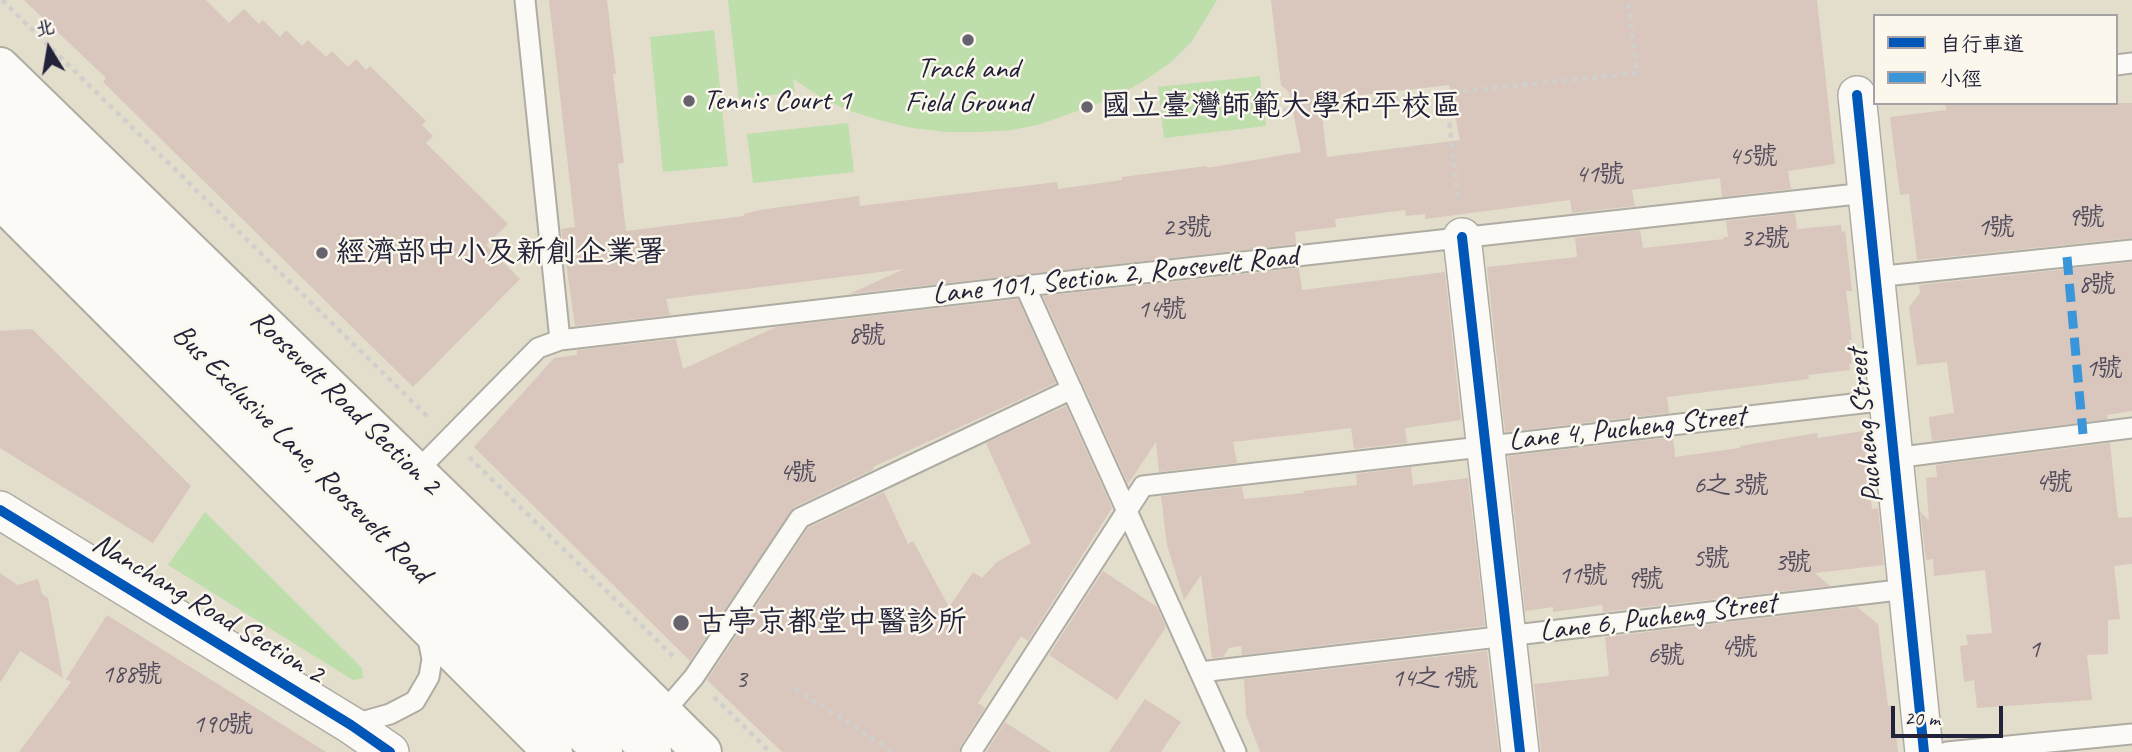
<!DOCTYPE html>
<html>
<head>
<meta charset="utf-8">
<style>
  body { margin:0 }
  #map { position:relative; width:2132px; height:752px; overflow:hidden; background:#e3ddcc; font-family:Caveat,"LXGW WenKai TC",sans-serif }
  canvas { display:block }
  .legend { position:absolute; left:1873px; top:14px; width:245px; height:91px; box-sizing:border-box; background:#fbf7ec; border:2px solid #a4a2a5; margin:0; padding:9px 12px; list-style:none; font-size:21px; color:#22223b }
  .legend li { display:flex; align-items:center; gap:14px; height:35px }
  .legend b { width:35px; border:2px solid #a4a2a5 }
  .north { position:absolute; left:14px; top:14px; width:70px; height:70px; -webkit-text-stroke:5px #fbf7ec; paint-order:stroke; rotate:349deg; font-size:19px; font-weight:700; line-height:28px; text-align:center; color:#22223b }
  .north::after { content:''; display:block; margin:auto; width:24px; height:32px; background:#22223b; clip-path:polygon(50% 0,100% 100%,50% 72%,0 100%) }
  .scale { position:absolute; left:1891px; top:706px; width:112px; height:32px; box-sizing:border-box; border:4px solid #22223b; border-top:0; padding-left:9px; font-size:21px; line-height:24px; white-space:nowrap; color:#22223b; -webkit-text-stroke:5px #fbf7ec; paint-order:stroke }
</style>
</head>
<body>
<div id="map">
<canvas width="2132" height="752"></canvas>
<ul class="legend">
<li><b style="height:9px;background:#0057b8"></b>自行車道</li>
<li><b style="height:9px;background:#3b95d9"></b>小徑</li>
</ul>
<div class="north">北</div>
<div class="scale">20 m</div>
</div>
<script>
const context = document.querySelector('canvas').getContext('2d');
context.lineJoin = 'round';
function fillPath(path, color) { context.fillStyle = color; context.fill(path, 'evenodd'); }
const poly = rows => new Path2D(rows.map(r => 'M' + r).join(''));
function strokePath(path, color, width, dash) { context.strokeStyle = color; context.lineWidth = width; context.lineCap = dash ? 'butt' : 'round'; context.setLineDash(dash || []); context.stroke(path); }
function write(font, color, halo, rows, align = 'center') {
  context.font = font + ' Caveat,"LXGW WenKai TC",sans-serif'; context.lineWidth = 5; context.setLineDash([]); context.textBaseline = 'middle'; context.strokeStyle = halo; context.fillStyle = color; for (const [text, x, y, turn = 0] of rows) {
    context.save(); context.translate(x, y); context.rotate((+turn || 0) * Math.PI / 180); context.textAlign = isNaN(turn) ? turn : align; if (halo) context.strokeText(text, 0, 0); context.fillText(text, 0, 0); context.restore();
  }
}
const green = poly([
  [728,0,1217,0,1192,41,1170,63,1144,81,1113,98,1041,124,1012,130,980,132,946,132,912,128,879,120,847,110,819,96,793,79,795,92,739,99],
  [714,30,728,166,663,172,650,37],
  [1260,76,1266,126,1164,138,1158,87],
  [848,123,854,172,753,183,747,134],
  [205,512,362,668,363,678,353,680,168,565]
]);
const building = poly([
  [24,0,206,0,229,23,244,9,259,24,263,20,280,37,286,30,302,46,308,40,326,57,332,51,348,67,356,59,366,70,370,66,426,121,422,125,433,136,426,143,508,224,486,245,520,279,413,387,103,82,106,78],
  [549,0,607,0,616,74,613,74,624,163,618,164,626,231,744,216,744,214,760,210,859,196,860,206,1057,182,1058,189,1122,180,1122,177,1207,166,1207,168,1301,152,1289,92,1281,85,1271,0,1817,0,1835,164,1788,171,1791,189,1722,197,1720,178,1632,190,1635,206,1572,213,1570,200,1425,219,1425,214,1406,216,1405,210,1335,219,1336,227,1295,232,1296,244,849,294,904,269,666,299,670,315,575,326,561,229,575,227],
  [1449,85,1460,140,1327,157,1320,100],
  [1945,103,2132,103,2132,238,1917,260,1909,194,1900,195,1890,117,1946,110],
  [1795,213,1797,229,1841,225,1842,232,1845,231,1852,291,1846,291,1852,340,1849,340,1852,364,1849,364,1850,370,1808,375,1809,379,1667,397,1669,413,1505,432,1487,267,1577,257,1575,238,1640,230,1643,248,1724,239,1724,237,1728,237,1726,221],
  [2132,262,2132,411,2107,415,2108,419,1932,441,1929,417,1954,413,1947,362,1917,365,1909,307,1920,293,1919,285],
  [1299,268,1302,290,1445,272,1461,420,1405,428,1407,443,1354,449,1351,428,1233,442,1237,463,1159,472,1156,442,1128,484,1043,296],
  [1018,299,1056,383,873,467,874,469,794,507,690,661,474,447,554,358,577,355,577,350,676,339,683,369,776,327],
  [32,329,191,486,153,543,0,448,0,331],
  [1066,406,1112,508,1028,641,1021,636,978,703,985,708,961,745,959,752,782,752,707,680,808,528,884,492,908,544,913,541,949,607,973,572,982,578,997,562,1031,543,986,443],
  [1863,431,1872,509,1878,508,1884,565,1815,573,1830,586,1603,612,1602,605,1553,612,1553,607,1525,611,1508,456,1673,437,1675,457,1740,448,1740,446,1817,433,1818,438],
  [2110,443,2118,518,2132,517,2132,564,2114,566,2120,619,2108,620,2108,654,2087,655,2092,700,1977,708,1974,680,1964,682,1960,646,1968,645,1966,635,1992,633,1985,570,1934,576,1933,559,1926,560,1920,511,1929,521,1926,478,1937,477,1936,465],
  [1411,467,1413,485,1468,478,1485,626,1242,655,1241,646,1229,648,1223,657,1212,658,1201,575,1184,600,1167,545,1161,496,1242,487,1244,499,1304,493,1303,491,1357,485,1356,474],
  [1103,571,1157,607,1166,627,1117,700,1049,655],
  [0,573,18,585,38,579,42,594,48,598,63,678,20,651,0,683],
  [1857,607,1878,624,1888,706,1893,705,1898,752,1541,752,1534,684,1609,676,1605,637],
  [107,615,237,696,326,752,19,752,71,682,66,679],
  [1487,651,1499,752,1260,752,1246,715,1244,679],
  [1145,699,1181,722,1161,752,1109,752],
  [1005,722,1051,752,986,752]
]);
const path = poly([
  [2,0,429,418],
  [1446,93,1458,200],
  [1264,112,1637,73,1628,0],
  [469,457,673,656],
  [795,689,894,752],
  [714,697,770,752]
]);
const lane = poly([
  [525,0,560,340],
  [2116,65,2132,63],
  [1875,277,2132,250],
  [1025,286,1236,752],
  [1894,458,2132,428],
  [416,472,538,348,560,340,1025,286,1866,193],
  [1200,672,1907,589],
  [663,713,694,677,800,518,1072,389],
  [351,725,390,714,415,701,429,677,432,659,427,634],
  [971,752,1143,486,1888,400],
  [1947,752,2132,734]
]);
const street = poly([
  [1857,95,1924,752],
  [1462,237,1520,752],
  [0,510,351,725,390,752]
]);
const primary = poly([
  [0,67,588,639,702,752],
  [0,111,652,752],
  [0,157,603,752],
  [0,199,553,752]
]);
const quiet = poly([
  [2067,257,2083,434]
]);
const cycleway = poly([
  [1857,95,1924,752],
  [1462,237,1520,752],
  [0,510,351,725,390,752]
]);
const markers = [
  [968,40,7,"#66636e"],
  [689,101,7,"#66636e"],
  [1087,107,7,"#66636e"],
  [322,253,7,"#66636e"],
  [681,623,9,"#66636e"]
];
const numberNames = [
  ["45號",1753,157],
  ["41號",1600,175],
  ["9號",2086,218],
  ["23號",1187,228],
  ["1號",1996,228],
  ["32號",1765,239],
  ["8號",2097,285],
  ["14號",1162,310],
  ["8號",867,336],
  ["1號",2104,369],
  ["4號",798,473],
  ["4號",2054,483],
  ["6之3號",1731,486],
  ["5號",1711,559],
  ["3號",1793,563],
  ["11號",1583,576],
  ["9號",1645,580],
  ["4號",1739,648],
  ["1",2034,650],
  ["6號",1666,656],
  ["188號",132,675],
  ["14之1號",1435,679],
  ["3",741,680],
  ["190號",223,725]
];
const poiNames = [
  ["Track and",968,69,"center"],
  ["Field Ground",968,103,"center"],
  ["Tennis Court 1",703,101],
  ["國立臺灣師範大學和平校區",1101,107],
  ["經濟部中小及新創企業署",336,253],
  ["古亭京都堂中醫診所",697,623]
];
const streetNames = [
  ["Lane 101, Section 2, Roosevelt Road",1115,276,-6],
  ["Roosevelt Road Section 2",345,403,44],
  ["Pucheng Street",1866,426,-96],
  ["Lane 4, Pucheng Street",1627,429,-6],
  ["Bus Exclusive Lane, Roosevelt Road",301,454,45],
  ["Nanchang Road Section 2",208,609,31],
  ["Lane 6, Pucheng Street",1658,618,-7]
];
fillPath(green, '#bedeac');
fillPath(building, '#d9c7bd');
strokePath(lane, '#afaca3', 23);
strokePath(street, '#afaca3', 40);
strokePath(primary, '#afaca3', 42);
strokePath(path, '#d1cfcc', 4.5, [5, 5]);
strokePath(lane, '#fbfaf7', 19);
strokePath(street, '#fbfaf7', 37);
strokePath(primary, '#fbfaf7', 38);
strokePath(quiet, '#3b95d9', 9, [18, 9]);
strokePath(cycleway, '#0057b8', 10);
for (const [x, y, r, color] of markers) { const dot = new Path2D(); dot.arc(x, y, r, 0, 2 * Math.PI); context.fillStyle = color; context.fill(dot); strokePath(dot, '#fbf7ec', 2.5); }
write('26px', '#504b5c', null, numberNames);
write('30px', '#22223b', '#fbf7ec', poiNames, 'left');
write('30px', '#22223b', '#fbf7ec', streetNames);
</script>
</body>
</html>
